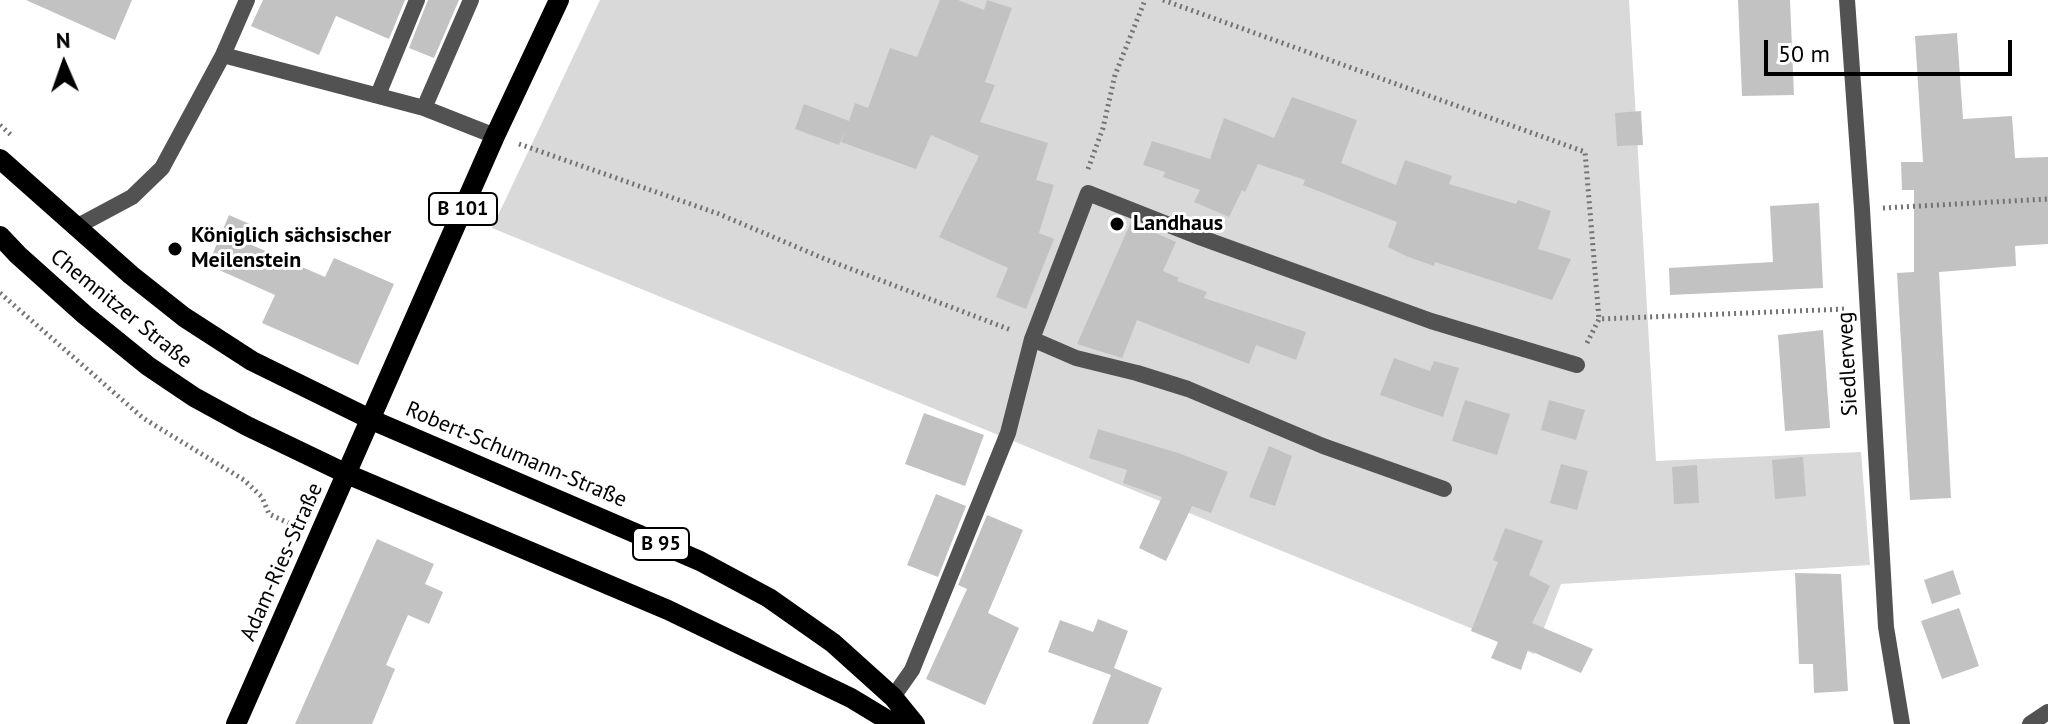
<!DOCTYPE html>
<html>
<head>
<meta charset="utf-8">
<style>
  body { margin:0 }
  #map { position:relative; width:2048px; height:724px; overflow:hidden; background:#fff; font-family:"PT Sans",sans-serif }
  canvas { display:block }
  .north { position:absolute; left:24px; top:24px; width:80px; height:80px; -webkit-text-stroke:6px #fff; paint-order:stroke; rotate:358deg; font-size:22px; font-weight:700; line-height:32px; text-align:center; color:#000 }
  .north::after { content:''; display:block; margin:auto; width:28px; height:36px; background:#000; clip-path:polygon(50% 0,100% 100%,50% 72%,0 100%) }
  .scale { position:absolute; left:1764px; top:40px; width:248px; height:36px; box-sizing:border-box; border:4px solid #000; border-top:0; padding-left:10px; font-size:24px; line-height:28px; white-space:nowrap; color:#000; -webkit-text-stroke:6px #fff; paint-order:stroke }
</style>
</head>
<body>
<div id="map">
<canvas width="2048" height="724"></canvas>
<div class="north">N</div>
<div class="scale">50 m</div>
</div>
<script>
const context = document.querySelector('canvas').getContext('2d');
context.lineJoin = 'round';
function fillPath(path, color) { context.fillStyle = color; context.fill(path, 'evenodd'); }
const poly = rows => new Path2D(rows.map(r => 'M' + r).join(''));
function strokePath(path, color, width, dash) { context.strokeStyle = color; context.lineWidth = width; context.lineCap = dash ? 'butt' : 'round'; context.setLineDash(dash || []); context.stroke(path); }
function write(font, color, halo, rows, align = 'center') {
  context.font = font + ' "PT Sans",sans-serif'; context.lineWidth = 6; context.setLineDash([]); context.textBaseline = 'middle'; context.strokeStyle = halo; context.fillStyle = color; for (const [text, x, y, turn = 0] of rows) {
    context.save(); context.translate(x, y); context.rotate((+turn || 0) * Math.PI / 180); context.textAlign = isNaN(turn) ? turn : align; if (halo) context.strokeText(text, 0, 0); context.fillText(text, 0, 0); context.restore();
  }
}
const green = poly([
  [600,0,1629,0,1656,461,1861,452,1870,565,1561,584,1534,654,492,228]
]);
const building = poly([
  [26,0,132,0,115,40],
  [263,0,405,0,389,39,336,16,319,55,251,26],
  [428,0,459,0,434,58,409,48],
  [940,0,958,0,984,10,987,0,1012,8,985,82,995,85,980,122,1048,143,1036,180,1054,185,1039,233,1054,239,1026,309,996,297,1008,268,939,237,979,156,931,135,916,169,841,142,846,129,839,145,795,129,804,104,849,121,855,103,868,108,890,48,917,57],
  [1738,0,1790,0,1794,95,1742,96],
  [1957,33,1963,119,2012,116,2015,158,2048,157,2048,244,2015,246,2016,266,1939,272,1951,498,1910,500,1897,273,1914,272,1914,190,1902,190,1901,162,1923,162,1915,36],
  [1292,97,1357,120,1341,163,1396,185,1405,160,1452,176,1449,184,1516,204,1518,200,1551,211,1538,249,1571,259,1552,300,1435,262,1434,266,1406,256,1388,247,1397,222,1303,185,1305,180,1258,164,1245,192,1242,190,1229,217,1194,202,1200,190,1163,177,1165,172,1143,165,1152,141,1210,159,1224,118,1274,138],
  [1641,111,1643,145,1617,146,1615,113],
  [1819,203,1823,288,1670,295,1669,268,1773,262,1770,206],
  [229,215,254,226,247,243,325,277,334,258,394,284,358,365,262,323,275,295,208,265],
  [1131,222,1176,242,1163,271,1179,278,1177,281,1207,292,1204,298,1306,332,1296,360,1256,345,1249,364,1137,320,1122,358,1077,344],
  [1823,330,1830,428,1785,431,1778,335],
  [1394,358,1430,371,1434,361,1459,368,1443,417,1380,395],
  [1465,400,1510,414,1497,455,1452,441],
  [1549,400,1585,410,1576,440,1541,430],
  [924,413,984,435,965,486,905,464],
  [1098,429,1178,453,1228,472,1211,513,1192,506,1166,561,1139,548,1162,497,1123,483,1127,470,1089,458],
  [1269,446,1292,456,1275,506,1249,497],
  [1803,457,1806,496,1775,499,1772,460],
  [1561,464,1588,471,1577,510,1550,503],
  [1697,465,1699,503,1674,504,1672,467],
  [936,494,966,506,938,577,907,565],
  [987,515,1023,530,988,613,1019,628,985,705,926,679,967,589,958,585],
  [1505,528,1543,541,1529,575,1550,586,1532,623,1593,649,1581,673,1528,650,1521,670,1491,658,1498,642,1471,631,1498,562,1493,560],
  [377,539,434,564,425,584,443,592,429,624,408,615,386,665,395,669,372,724,295,724],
  [1953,570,1961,594,1932,604,1924,580],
  [1795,573,1841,574,1848,691,1814,693,1813,664,1799,664],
  [1959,608,1979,666,1942,679,1921,621],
  [1098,619,1128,631,1114,668,1162,688,1148,724,1092,724,1111,675,1048,652,1060,620,1093,632]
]);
const path = poly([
  [1163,0,1585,152,1599,319],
  [0,125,11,135],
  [519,144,719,214,825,259,1011,330],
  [1088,169,1103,128,1115,75,1145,0],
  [1883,208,2048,199],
  [0,293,143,418,244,480,262,497,269,514,297,527],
  [1587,343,1599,319,1846,309]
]);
const lane = poly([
  [223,55,424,108,471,0],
  [378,95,417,0],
  [424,108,495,136],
  [76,227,132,197,162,168,223,55,247,0],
  [1032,339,1076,358,1137,373,1188,389,1323,446,1444,489],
  [893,697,912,670,1008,433,1032,339,1088,193,1202,238,1431,321,1577,365]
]);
const street = poly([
  [1847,0,1862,209,1886,627,1902,724],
  [2030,724,2048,712]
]);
const primary = poly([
  [0,159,131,275,184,317,252,361,372,420,700,561,769,598,833,643,893,697,915,724],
  [0,236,18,255,85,315,148,366,194,397,247,426,347,474,668,610,851,698,894,724],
  [236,724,495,136,559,0]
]);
const markers = [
  [1117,224,8,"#000"],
  [175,249,8,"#000"]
];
const shields = [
  [463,209,68],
  [661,544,56]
];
const shieldNames = [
  ["B 101",463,209],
  ["B 95",661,544]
];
const poiNames = [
  ["Landhaus",1133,224],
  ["Königlich sächsischer",191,236],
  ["Meilenstein",191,261]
];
const streetNames = [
  ["Chemnitzer Straße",121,309,39],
  ["Siedlerweg",1848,364,-93],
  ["Robert-Schumann-Straße",516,455,23],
  ["Adam-Ries-Straße",282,562,-66]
];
fillPath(green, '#d9d9d9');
fillPath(building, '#c2c2c2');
strokePath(path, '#747474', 5, [2, 4]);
strokePath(lane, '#525252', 16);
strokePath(street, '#525252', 16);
strokePath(primary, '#000', 20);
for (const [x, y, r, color] of markers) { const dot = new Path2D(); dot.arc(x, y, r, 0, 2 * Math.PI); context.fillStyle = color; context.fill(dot); strokePath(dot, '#fff', 3); }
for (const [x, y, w] of shields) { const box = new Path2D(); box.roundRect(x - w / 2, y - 16, w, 32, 6); context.fillStyle = '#fff'; context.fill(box); strokePath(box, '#000', 2); }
write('bold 20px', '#000', null, shieldNames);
write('bold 22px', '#000', '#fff', poiNames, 'left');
write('22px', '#000', '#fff', streetNames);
</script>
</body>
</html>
